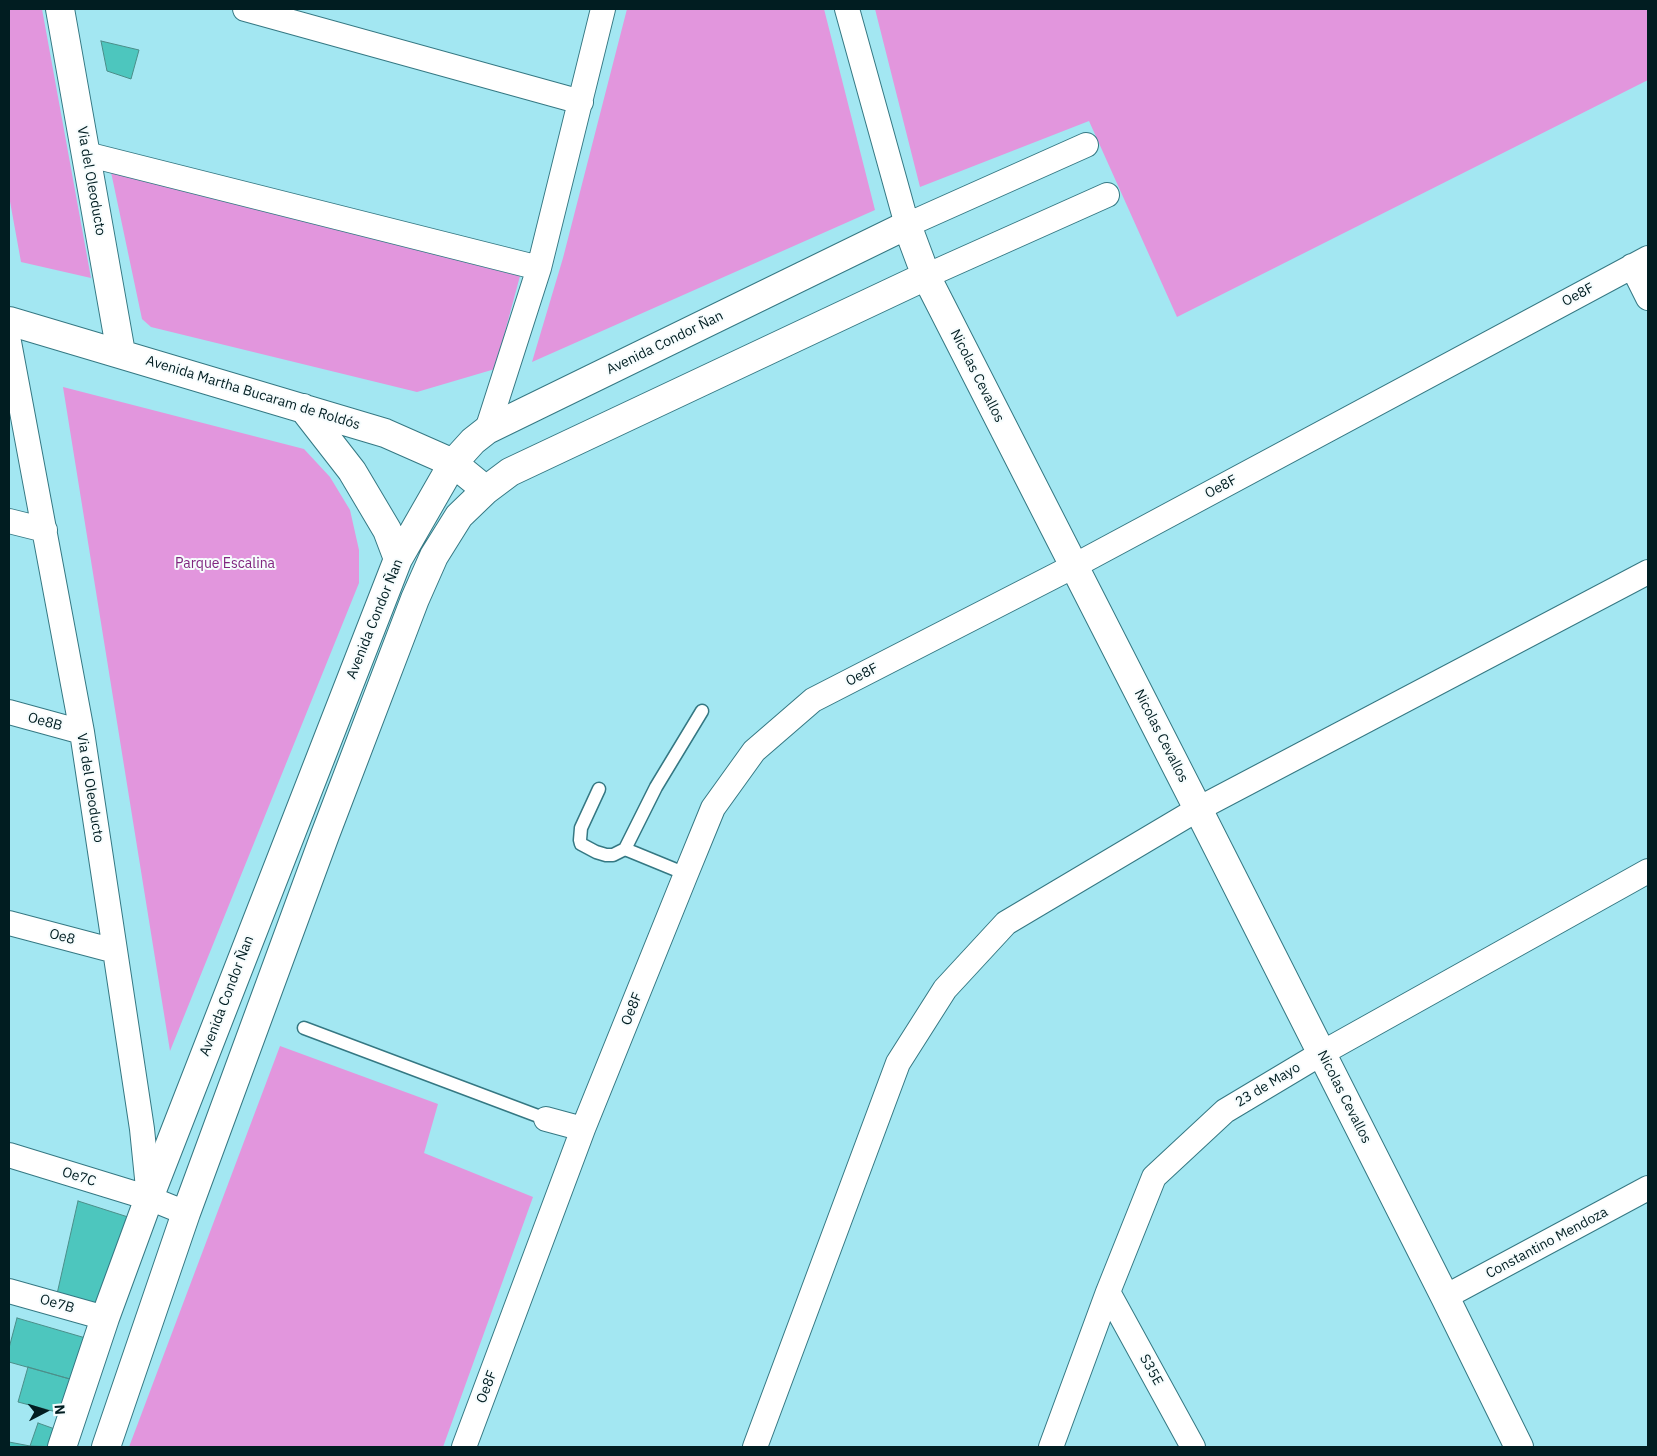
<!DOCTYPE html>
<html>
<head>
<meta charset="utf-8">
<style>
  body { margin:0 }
  #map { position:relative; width:1657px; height:1456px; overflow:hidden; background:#a3e7f2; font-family:"IBM Plex Sans",sans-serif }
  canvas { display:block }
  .frame { position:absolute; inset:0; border:10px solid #011d21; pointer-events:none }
  .north { position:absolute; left:20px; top:1386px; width:50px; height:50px; -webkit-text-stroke:4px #f6fcfd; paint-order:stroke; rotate:85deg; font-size:14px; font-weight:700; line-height:20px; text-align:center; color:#011d21 }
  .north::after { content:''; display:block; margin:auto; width:18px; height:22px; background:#011d21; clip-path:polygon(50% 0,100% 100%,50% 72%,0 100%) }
</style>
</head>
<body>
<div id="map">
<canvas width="1657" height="1456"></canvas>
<div class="frame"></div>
<div class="north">N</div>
</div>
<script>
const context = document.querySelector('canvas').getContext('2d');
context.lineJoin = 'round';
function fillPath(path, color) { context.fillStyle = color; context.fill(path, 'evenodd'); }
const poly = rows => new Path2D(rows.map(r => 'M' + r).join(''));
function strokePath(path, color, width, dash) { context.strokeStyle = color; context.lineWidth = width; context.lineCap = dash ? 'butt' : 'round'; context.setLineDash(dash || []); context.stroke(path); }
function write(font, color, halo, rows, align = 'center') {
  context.font = font + ' "IBM Plex Sans",sans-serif'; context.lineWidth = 4; context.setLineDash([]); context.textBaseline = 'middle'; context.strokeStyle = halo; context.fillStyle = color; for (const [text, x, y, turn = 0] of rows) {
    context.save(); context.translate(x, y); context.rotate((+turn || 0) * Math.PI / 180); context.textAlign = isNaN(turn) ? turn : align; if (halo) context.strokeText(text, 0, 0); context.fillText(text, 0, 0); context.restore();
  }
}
const green = poly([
  [9,9,42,9,91,278,21,262,9,196],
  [627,9,824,9,875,210,532,362,563,258],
  [875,9,1648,9,1648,80,1177,317,1089,121,920,187],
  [111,172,520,276,495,369,417,392,151,327,142,319],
  [63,387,304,449,330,477,350,510,359,550,359,583,170,1051],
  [280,1046,438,1104,424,1153,533,1197,443,1447,129,1447]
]);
const building = poly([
  [101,41,139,50,131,79,107,71,101,41],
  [78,1201,128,1217,99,1305,57,1294,78,1201],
  [17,1318,89,1339,77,1381,9,1362,9,1348,17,1318],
  [28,1367,77,1381,68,1415,18,1402,28,1367],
  [38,1423,66,1433,62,1447,30,1446,38,1423],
  [9,1442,30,1446,33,1447,9,1447,9,1442]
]);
const lane = poly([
  [599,789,581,828,580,840,581,844,596,852,606,855,613,855,625,849,656,787,702,711],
  [625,849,686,874],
  [304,1028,546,1119]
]);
const street = poly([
  [245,9,581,102],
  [847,9,907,225,1086,145],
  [86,154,539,268],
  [1632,266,1648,298],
  [926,276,1107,195],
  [9,342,82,732,142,1129,149,1198],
  [487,430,539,268,603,9],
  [9,521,45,530],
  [9,712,82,732],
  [9,923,115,951],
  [546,1119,583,1129],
  [9,1155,149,1198,186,1213],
  [9,1291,105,1318],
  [1108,1292,1193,1447],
  [1445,1297,1648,1188],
  [464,1447,583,1129,686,874,713,808,754,751,813,700,1074,566,1648,258],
  [755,1447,898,1063,945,989,1006,923,1198,809,1648,572],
  [1051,1447,1108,1292,1154,1177,1225,1111,1322,1053,1648,871]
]);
const secondary = poly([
  [60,9,121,353],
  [9,321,385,433,453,463,486,490],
  [303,408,352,471,387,530,398,559],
  [62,1447,105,1318,149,1198,398,559,453,463,473,441,487,430,907,225,926,276,1198,809,1445,1297,1519,1447],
  [106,1447,186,1213,325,835,415,599,434,556,459,516,486,490,510,472,926,276]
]);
const streetNames = [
  ["Via del Oleoducto",91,181,80],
  ["Oe8F",1578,295,-28],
  ["Avenida Condor Ñan",665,343,-26],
  ["Nicolas Cevallos",977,376,63],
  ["Avenida Martha Bucaram de Roldós",253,393,17],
  ["Oe8F",1221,487,-28],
  ["Avenida Condor Ñan",375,619,-68],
  ["Oe8F",862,675,-27],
  ["Oe8B",45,722,15],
  ["Nicolas Cevallos",1161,736,63],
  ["Via del Oleoducto",90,788,81],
  ["Oe8",62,937,15],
  ["Avenida Condor Ñan",227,996,-69],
  ["Oe8F",632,1009,-68],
  ["23 de Mayo",1268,1085,-31],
  ["Nicolas Cevallos",1344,1097,63],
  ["Oe7C",79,1177,17],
  ["Constantino Mendoza",1547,1243,-28],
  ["Oe7B",57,1304,16],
  ["S35E",1151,1370,61],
  ["Oe8F",487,1387,-69]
];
const parkNames = [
  ["Parque Escalina",225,564]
];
fillPath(green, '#e296dd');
fillPath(building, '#4dc6be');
strokePath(building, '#4b8e89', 1);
strokePath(lane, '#357883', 15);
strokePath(street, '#357883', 26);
strokePath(secondary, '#357883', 30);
strokePath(lane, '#fff', 12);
strokePath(street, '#fff', 24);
strokePath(secondary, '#fff', 28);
write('14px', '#011d21', '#f6fcfd', streetNames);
write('14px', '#81257f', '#f6fcfd', parkNames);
</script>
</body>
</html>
